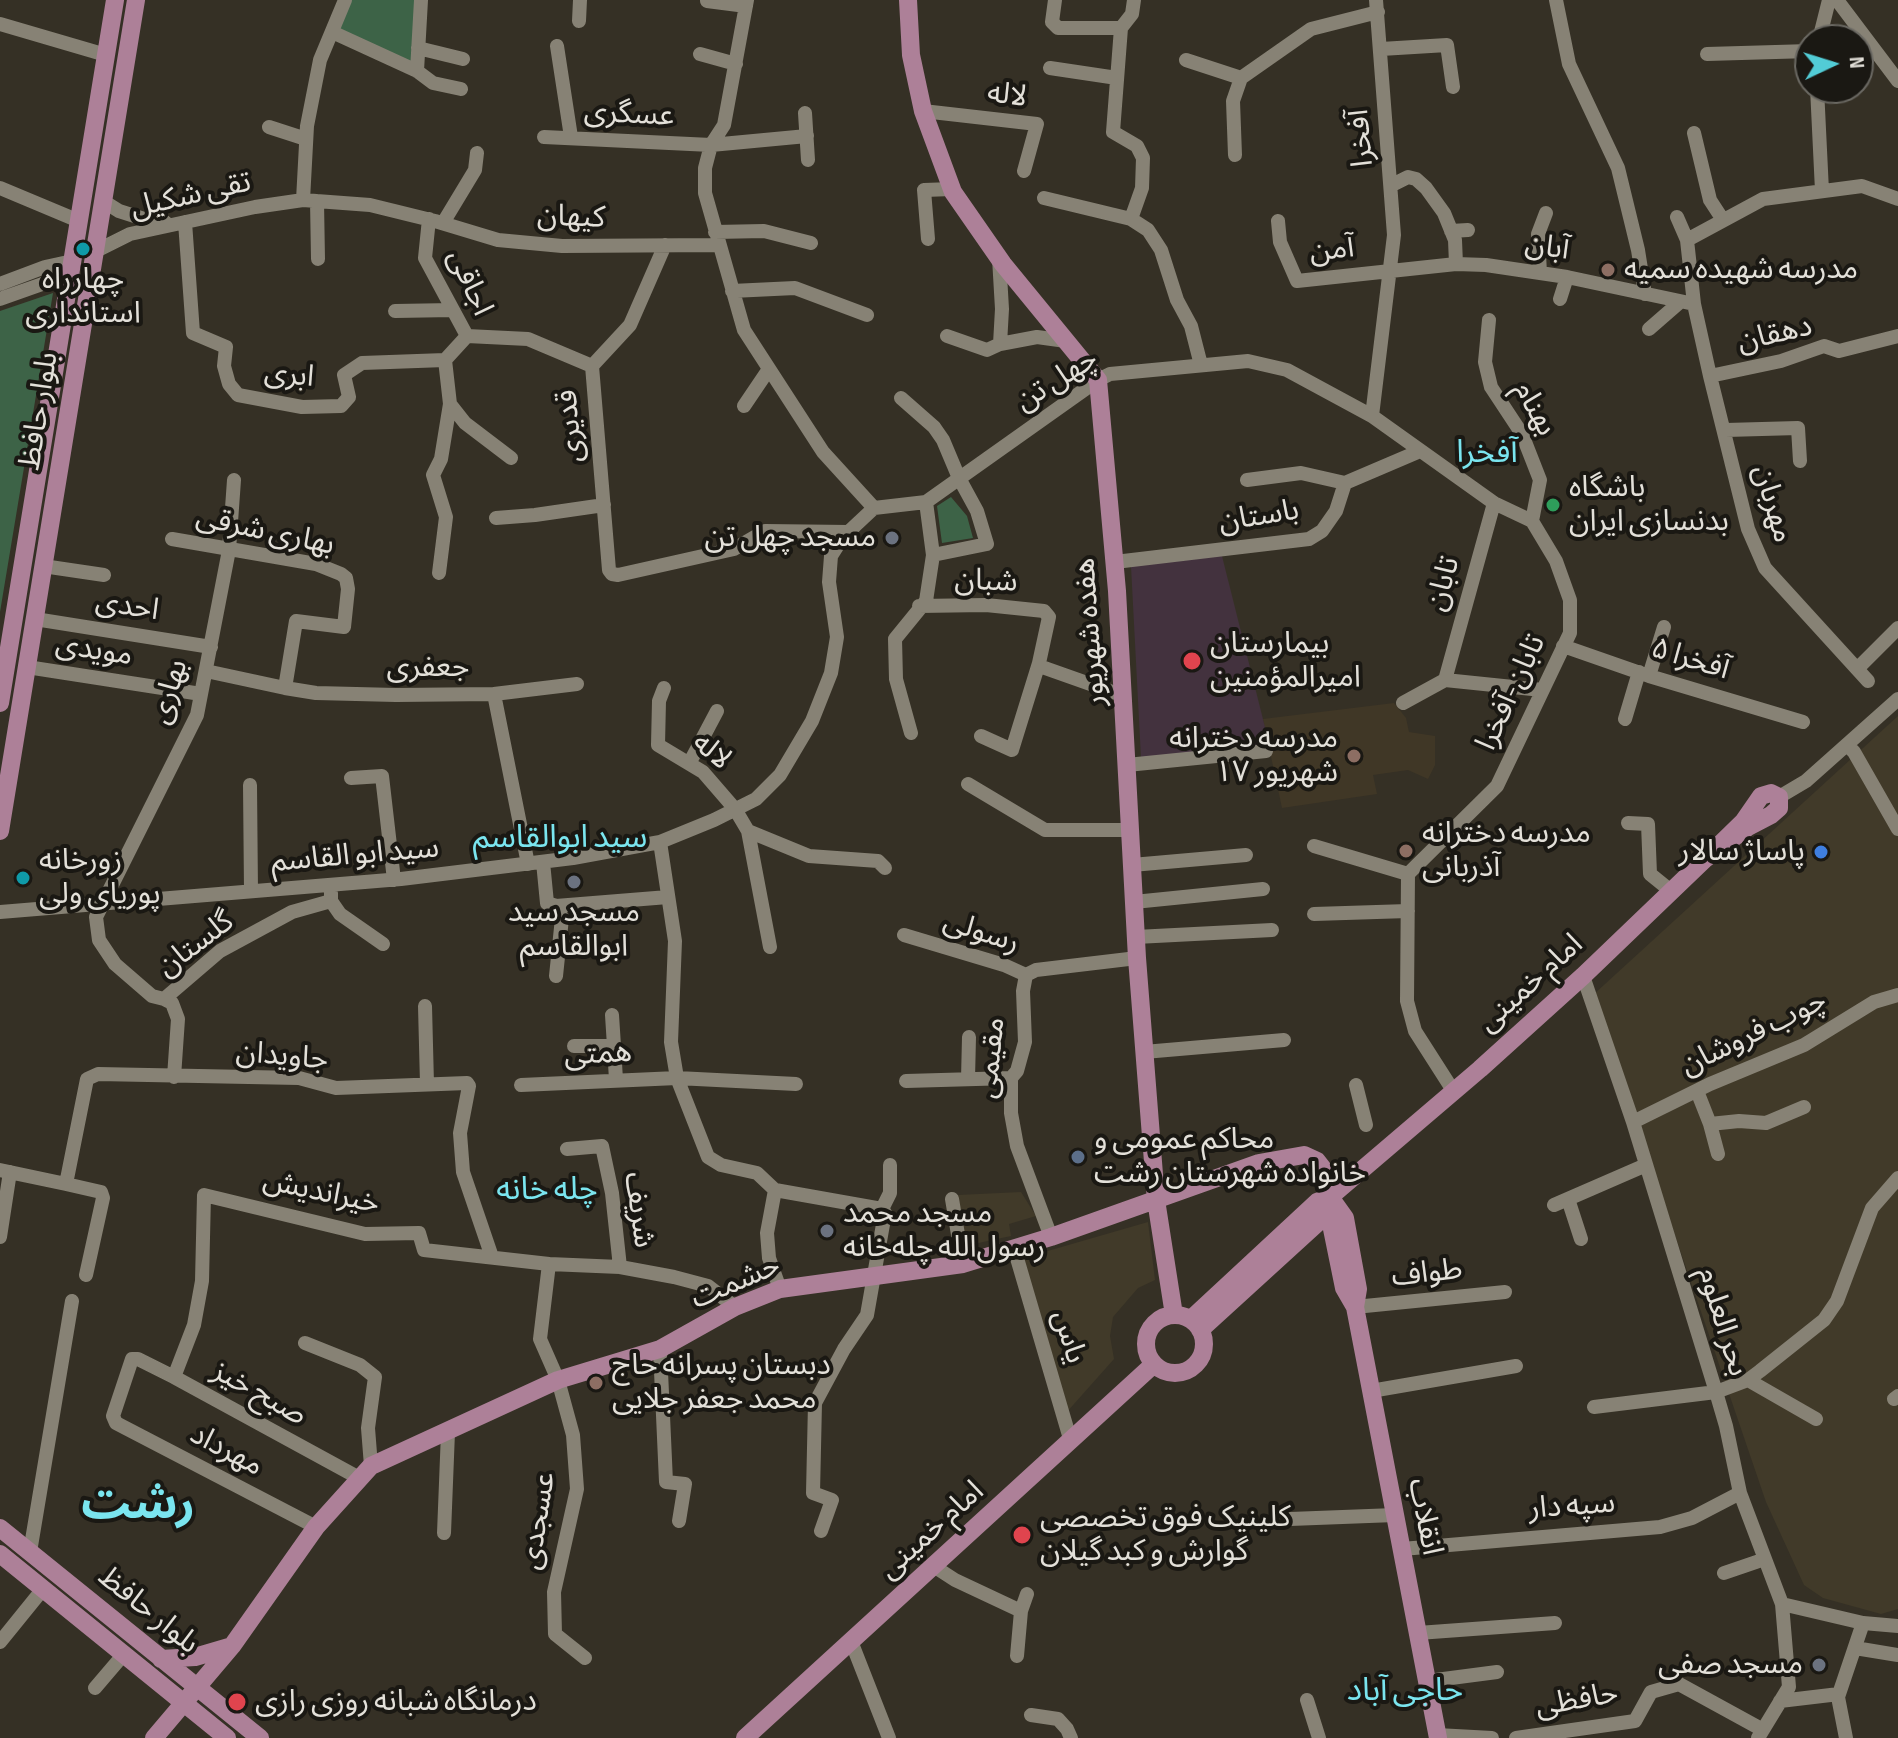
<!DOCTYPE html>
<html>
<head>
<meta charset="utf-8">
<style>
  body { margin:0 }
  #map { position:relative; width:1898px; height:1738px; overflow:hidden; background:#353025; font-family:"Sofia Sans Condensed",sans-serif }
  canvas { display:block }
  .north { position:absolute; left:1794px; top:24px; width:80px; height:80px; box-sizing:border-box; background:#1a1813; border:2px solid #6a6862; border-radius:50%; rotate:86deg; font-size:22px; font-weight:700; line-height:32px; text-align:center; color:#e3e0d9 }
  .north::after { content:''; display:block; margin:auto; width:28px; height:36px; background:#52ccd6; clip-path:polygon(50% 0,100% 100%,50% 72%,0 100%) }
</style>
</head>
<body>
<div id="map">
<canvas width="1898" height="1738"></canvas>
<div class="north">N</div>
</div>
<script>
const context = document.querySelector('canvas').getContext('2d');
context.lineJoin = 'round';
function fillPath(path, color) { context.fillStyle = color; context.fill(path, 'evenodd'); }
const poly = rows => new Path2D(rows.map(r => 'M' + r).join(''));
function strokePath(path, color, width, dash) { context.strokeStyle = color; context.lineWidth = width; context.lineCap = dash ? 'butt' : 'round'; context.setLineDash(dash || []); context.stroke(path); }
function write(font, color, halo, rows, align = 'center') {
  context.font = font + ' "Sofia Sans Condensed","Noto Sans Arabic",sans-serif'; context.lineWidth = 8; context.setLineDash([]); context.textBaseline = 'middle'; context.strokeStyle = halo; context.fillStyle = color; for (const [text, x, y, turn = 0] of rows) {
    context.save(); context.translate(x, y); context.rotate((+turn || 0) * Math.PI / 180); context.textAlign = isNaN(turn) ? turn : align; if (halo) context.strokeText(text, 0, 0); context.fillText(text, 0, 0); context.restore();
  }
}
const built = poly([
  [1898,716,1898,1609,1881,1614,1823,1598,1804,1585,1766,1502,1593,995],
  [1021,1192,1036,1216,1009,1224,1011,1236,969,1245,963,1240,955,1201,958,1195],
  [1148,1222,1155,1280,1138,1288,1113,1317,1110,1336,1114,1359,1066,1413,1020,1259]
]);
const education = poly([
  [1394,703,1406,718,1409,732,1435,736,1435,765,1428,779,1408,770,1373,775,1377,794,1282,808,1263,719]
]);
const medical = poly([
  [1222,556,1270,747,1141,758,1131,566]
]);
const green = poly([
  [351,0,417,0,413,67,338,29],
  [53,293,0,612,0,311],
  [951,497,967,516,973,538,942,543,937,506]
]);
const minor = poly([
  [747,0,724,125,711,145,705,168,705,193,744,330,823,452,874,508],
  [1055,0,1052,22,1058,28,1121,28],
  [1556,0,1569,64,1618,168,1638,250,1645,294],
  [1837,0,1898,81],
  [707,1,746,6],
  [579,21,580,0],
  [0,24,106,55],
  [332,32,417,71,433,83,461,89],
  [1819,40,1829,0],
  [557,46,571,137],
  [418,48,463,59],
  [1381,49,1447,45,1453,87],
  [700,54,736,64],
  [1707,54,1810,51],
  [1186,60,1241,78,1311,29,1378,12],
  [1050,68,1117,78],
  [417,71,421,0],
  [1817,88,1822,191],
  [923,111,1037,124,1024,171],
  [805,113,808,160],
  [269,127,306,139],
  [1694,133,1710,200,1723,220],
  [544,137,711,145,807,136],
  [1235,155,1233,101,1241,78],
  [1392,185,1408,177,1416,179,1426,188,1444,213,1455,240,1456,264],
  [0,188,79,221],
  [1044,198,1131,219,1148,230,1161,250,1177,300,1191,326,1201,365],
  [303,200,307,126,320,60,345,0],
  [103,201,119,211,144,219,165,222],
  [317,201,318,259],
  [1677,217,1687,240],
  [429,219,425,258,467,336,445,360,450,404,441,459,433,475,446,517,439,573],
  [1131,219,1142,188,1143,158,1137,146,1113,132,1121,28,1132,14,1134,0],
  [1278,221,1280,242,1297,281,1456,264,1486,265,1567,277,1694,304],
  [185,222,193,333,226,347,224,366,229,384,238,395,302,407,341,406,349,397,344,375,362,363,445,360],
  [443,223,475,170,477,153],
  [1451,231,1468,230],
  [715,232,764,231,811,243],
  [928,239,924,190,952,189],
  [665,245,630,325,592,366,609,570,612,574,618,575,734,549,765,531,849,532],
  [94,252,130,234,255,207,303,200,370,205,435,221,498,240,562,246,718,245],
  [999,258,1002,309,1000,344,1037,337,1066,341],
  [1540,273,1538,234,1546,213],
  [0,284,45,267,68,262],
  [732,291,795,288,867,315],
  [0,299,48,282,72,261],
  [1560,299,1567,277],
  [395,311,453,310],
  [1489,320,1485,362,1491,387,1522,434,1540,480,1532,521],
  [1649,329,1680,302],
  [467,336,528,339,592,366],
  [947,336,987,350,1000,344],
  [1710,376,1781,361,1824,346,1839,351,1898,336],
  [901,398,934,427,943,440,959,478,977,511,987,544,933,555],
  [450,404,465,423,511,458],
  [744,406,769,369],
  [1372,416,1394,235,1376,0],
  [1726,430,1798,428,1800,461],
  [1247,480,1301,473,1345,483],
  [874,508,926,502,1098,380,1110,374,1248,361,1287,370,1372,416,1494,503,1532,521,1556,561,1570,600,1570,633,1497,786,1408,874,1407,1001,1415,1031,1454,1092],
  [496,518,535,515,604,505],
  [172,539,316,564,341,574,346,578,348,589,344,627,296,621,285,688,316,693,396,695,494,694,528,864],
  [1115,562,1309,539,1322,531,1336,511,1345,483,1420,451],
  [43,566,104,575],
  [919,606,986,605,1044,611,1049,617,1039,663,1042,667,1124,696],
  [35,619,211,647],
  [1563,646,1649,676,1803,722],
  [27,667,201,694],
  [1857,669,1898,628],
  [206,671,285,688],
  [1649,676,1664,627],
  [1445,680,1494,503],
  [1445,680,1542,690],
  [1868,681,1765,568,1748,529,1710,376,1694,304,1687,240,1763,199,1862,186,1898,199],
  [664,688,659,701,658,745,703,772,735,809,748,831,770,947],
  [494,694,577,684],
  [1403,703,1445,680],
  [1625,719,1639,672],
  [911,733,896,679,895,639,926,601,933,555,926,502],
  [981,736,1012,750,1039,663],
  [1847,745,1854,752,1898,829],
  [690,762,717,711],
  [1127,765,1266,751],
  [351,778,382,776,394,880],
  [968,784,1045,830,1131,830],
  [250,785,251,891],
  [1779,797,1806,781,1898,699],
  [1628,823,1648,824,1650,874,1671,891],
  [748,831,809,856,878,861,885,868],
  [660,842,675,941,671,1042,677,1078,708,1157,721,1165,757,1173,775,1190],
  [1314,846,1408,874],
  [543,862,547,903,556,906,562,918,556,976],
  [1132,865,1246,855],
  [331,893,331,901,340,914,383,944],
  [1134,902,1263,889],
  [556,906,668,897],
  [0,912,401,879,573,858,660,842,714,820,756,799,780,775,812,721,831,673,837,637,829,582,831,556,843,537,874,508],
  [1314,914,1408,911],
  [904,935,1004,965,1026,975,1036,970,1137,958],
  [1136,937,1272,930],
  [1026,975,1023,991,1025,1042,1017,1071,1011,1078,1011,1113,1017,1146,1051,1237],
  [1583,976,1633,1122,1716,1392,1726,1426,1740,1493,1782,1604,1863,1623,1898,1626],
  [164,999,152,996,115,964,99,940,96,917,197,715,229,550,234,480],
  [425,1006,427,1084],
  [612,1015,614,1046],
  [574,1046,614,1046,616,1080],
  [1144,1052,1284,1040],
  [174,1077,178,1019,172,1003,164,999,220,951,292,912,331,901],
  [968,1079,969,1037],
  [906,1081,1011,1078],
  [521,1085,677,1078,796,1084],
  [1356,1085,1366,1125],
  [1697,1091,1710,1124,1718,1154],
  [1633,1122,1710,1084,1804,1045,1874,1002,1898,995],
  [1710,1124,1739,1121,1766,1123,1804,1107],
  [567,1149,602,1146,612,1193,620,1267],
  [0,1170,66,1184,87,1079,98,1074,299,1078,336,1088,467,1083,469,1086,460,1133,463,1172,492,1257],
  [66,1184,101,1192,103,1198,86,1275],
  [775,1190,882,1209],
  [775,1190,767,1233,769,1258,780,1289],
  [952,1199,963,1264],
  [1568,1199,1581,1239],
  [1554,1205,1646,1165],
  [882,1209,890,1193,890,1165],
  [0,1237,10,1172],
  [1014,1248,1071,1442],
  [549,1264,540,1339,558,1380,573,1435,577,1489,554,1592,555,1634,585,1658],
  [1355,1307,1505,1292],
  [305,1343,360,1365,375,1377,368,1428,371,1466],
  [660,1349,666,1482,685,1484,679,1521],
  [174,1377,194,1325,202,1281,204,1195,365,1234,419,1233,424,1250,549,1264,620,1267,674,1277,708,1286,735,1307],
  [1748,1380,1816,1419],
  [1371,1391,1516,1366],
  [1894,1399,1898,1396],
  [1594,1407,1716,1392,1748,1380,1760,1371,1824,1320,1837,1301,1872,1208,1898,1178],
  [1290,1519,1395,1515],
  [316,1527,116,1423,113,1416,132,1359,138,1359,174,1377,361,1479],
  [821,1531,832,1500,813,1493,815,1403,844,1349,867,1315,885,1213,882,1209],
  [444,1533,448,1432],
  [1402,1549,1660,1527,1692,1518,1740,1493],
  [30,1552,72,1301],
  [935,1567,955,1580,1021,1611],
  [1724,1573,1765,1559],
  [1418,1633,1555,1623],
  [851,1641,889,1738],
  [0,1642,43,1589],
  [1855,1648,1898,1655],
  [1017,1656,1021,1611,1027,1594],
  [1428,1681,1497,1672],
  [95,1688,124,1654],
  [1307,1700,1319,1738],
  [1780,1701,1839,1694],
  [1031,1715,1058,1719,1067,1729,1071,1738],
  [1437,1735,1492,1738],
  [1516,1738,1635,1721,1651,1692,1679,1684,1763,1730],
  [1758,1738,1789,1687,1782,1604],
  [1846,1738,1838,1697,1863,1623]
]);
const major = poly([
  [908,0,911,55,923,111,953,192,1003,264,1098,380,1117,591,1137,958,1156,1200,1174,1315],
  [0,703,115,0],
  [0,831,136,0],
  [1330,1197,1345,1218,1358,1289,1355,1307],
  '1146 1344a29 29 0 1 1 58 0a29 29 0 1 1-58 0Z',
  [1191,1319,1317,1202,1330,1197,1480,1069,1583,976,1705,859,1748,827,1771,815,1779,808,1779,797,1771,793,1761,796,1743,822,1705,859],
  [1200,1330,1325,1216,1330,1200],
  [0,1528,260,1738],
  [0,1554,227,1738],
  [161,1659,195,1657,229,1647],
  [154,1738,232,1646,316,1527,371,1466,558,1380,660,1349,735,1307,780,1289,963,1264,1051,1237,1259,1163,1304,1155,1317,1161,1324,1170,1329,1189,1332,1229,1344,1288,1355,1307,1438,1738],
  [745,1738,1154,1364]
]);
const markers = [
  [83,249,8,"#0f9aa8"],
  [1608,270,8,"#8d6e63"],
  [1553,505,8,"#2e9e5b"],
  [892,538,8,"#6b7280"],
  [1192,661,10,"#e0444e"],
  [1354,756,8,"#8d6e63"],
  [1406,851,8,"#8d6e63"],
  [1821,852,8,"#3f7fe0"],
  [23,878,8,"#0f9aa8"],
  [574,882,8,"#6b7280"],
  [1078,1157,8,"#5c6f8a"],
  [827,1231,8,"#6b7280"],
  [596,1383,8,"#8d6e63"],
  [1022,1535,10,"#e0444e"],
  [1819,1665,8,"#6b7280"],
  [237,1702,10,"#e0444e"]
];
const streetNames = [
  ["لاله",1007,96,8],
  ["عسگری",629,115,3],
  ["آفخرا",1362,138,-95],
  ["تقی شکیل",191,196,-13],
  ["کیهان",571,218,2],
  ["آبان",1547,248,9],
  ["آمن",1332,251,-6],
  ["اجاقی",469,283,66],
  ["دهقان",1775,335,-13],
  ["ابری",289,376,6],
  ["چهل تن",1057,381,-32],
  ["بهنام",1534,409,61],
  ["بلوار حافظ",40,411,-81],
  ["قدیری",571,426,-95],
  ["مهربان",1772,504,74],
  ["باستان",1259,517,-9],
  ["بهاری شرقی",265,532,12],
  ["شبان",986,582,2],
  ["تابان",1444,584,-74],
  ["احدی",127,607,9],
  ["هفده شهریور",1091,632,-94],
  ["مویدی",94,651,9],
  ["آفخرا ۵",1690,660,17],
  ["جعفری",428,668],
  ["بهاری",170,692,-73],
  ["تابان-آفخرا",1512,693,-65],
  ["لاله",711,752,40],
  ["سید ابو القاسم",355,856,-5],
  ["رسولی",981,933,18],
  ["گلستان",196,945,-37],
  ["امام خمینی",1531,984,-42],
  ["چوب فروشان",1754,1034,-26],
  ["همتی",598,1055,-3],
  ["جاویدان",282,1057,5],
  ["مقیمی",992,1058,-84],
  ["خیراندیش",321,1193,12],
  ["شریف",638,1210,82],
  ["طواف",1427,1274,-6],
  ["حشمت",736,1283,-23],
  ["بحر العلوم",1722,1322,73],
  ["یاس",1068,1337,73],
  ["صبح خیز",259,1394,29],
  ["مهرداد",226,1451,28],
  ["سپه دار",1572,1507,-4],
  ["انقلاب",1424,1517,79],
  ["عسجدی",539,1521,-81],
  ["امام خمینی",932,1531,-42],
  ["بلوار حافظ",148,1611,39],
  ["حافظی",1577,1701,-10]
];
const poiNames = [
  ["مدرسه شهیده سمیه",1624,270],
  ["چهارراه",83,280,"center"],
  ["استانداری",83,314,"center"],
  ["باشگاه",1569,488],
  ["بدنسازی ایران",1569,522],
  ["مسجد چهل تن",876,538,"right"],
  ["بیمارستان",1210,644],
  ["امیرالمؤمنین",1210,678],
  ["مدرسه دخترانه",1338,739,"right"],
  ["۱۷ شهریور",1338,773,"right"],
  ["مدرسه دخترانه",1422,834],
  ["آذربانی",1422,868],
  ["پاساژ سالار",1805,852,"right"],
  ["زورخانه",39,861],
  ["پوریای ولی",39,895],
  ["مسجد سید",574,913,"center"],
  ["ابوالقاسم",574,947,"center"],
  ["محاکم عمومی و",1094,1140],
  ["خانواده شهرستان رشت",1094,1174],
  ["مسجد محمد",843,1214],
  ["رسول‌‌الله چله‌خانه",843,1248],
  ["دبستان پسرانه حاج",612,1366],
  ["محمد جعفر جلایی",612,1400],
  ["کلینیک فوق تخصصی",1040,1518],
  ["گوارش و کبد گیلان",1040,1552],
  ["مسجد صفی",1803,1665,"right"],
  ["درمانگاه شبانه روزی رازی",255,1702]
];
const neighbourhoodNames = [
  ["آفخرا",1487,454],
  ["سید ابوالقاسم",560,839],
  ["چله خانه",547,1191],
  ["حاجی آباد",1405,1692]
];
const townNames = [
  ["رشت",138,1506]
];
fillPath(built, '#413a29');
fillPath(education, '#403726');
fillPath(medical, '#43323e');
fillPath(green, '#3d6347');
strokePath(minor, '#878275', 14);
strokePath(major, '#ad8098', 18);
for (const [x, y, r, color] of markers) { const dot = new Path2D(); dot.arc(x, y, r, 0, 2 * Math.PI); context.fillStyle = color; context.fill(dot); strokePath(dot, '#1a1813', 3); }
write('30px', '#e3e0d9', '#1a1813', streetNames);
write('30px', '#e3e0d9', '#1a1813', poiNames, 'left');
write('32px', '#7ae5ef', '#1a1813', neighbourhoodNames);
write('bold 46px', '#7ae5ef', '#1a1813', townNames);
</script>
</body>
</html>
